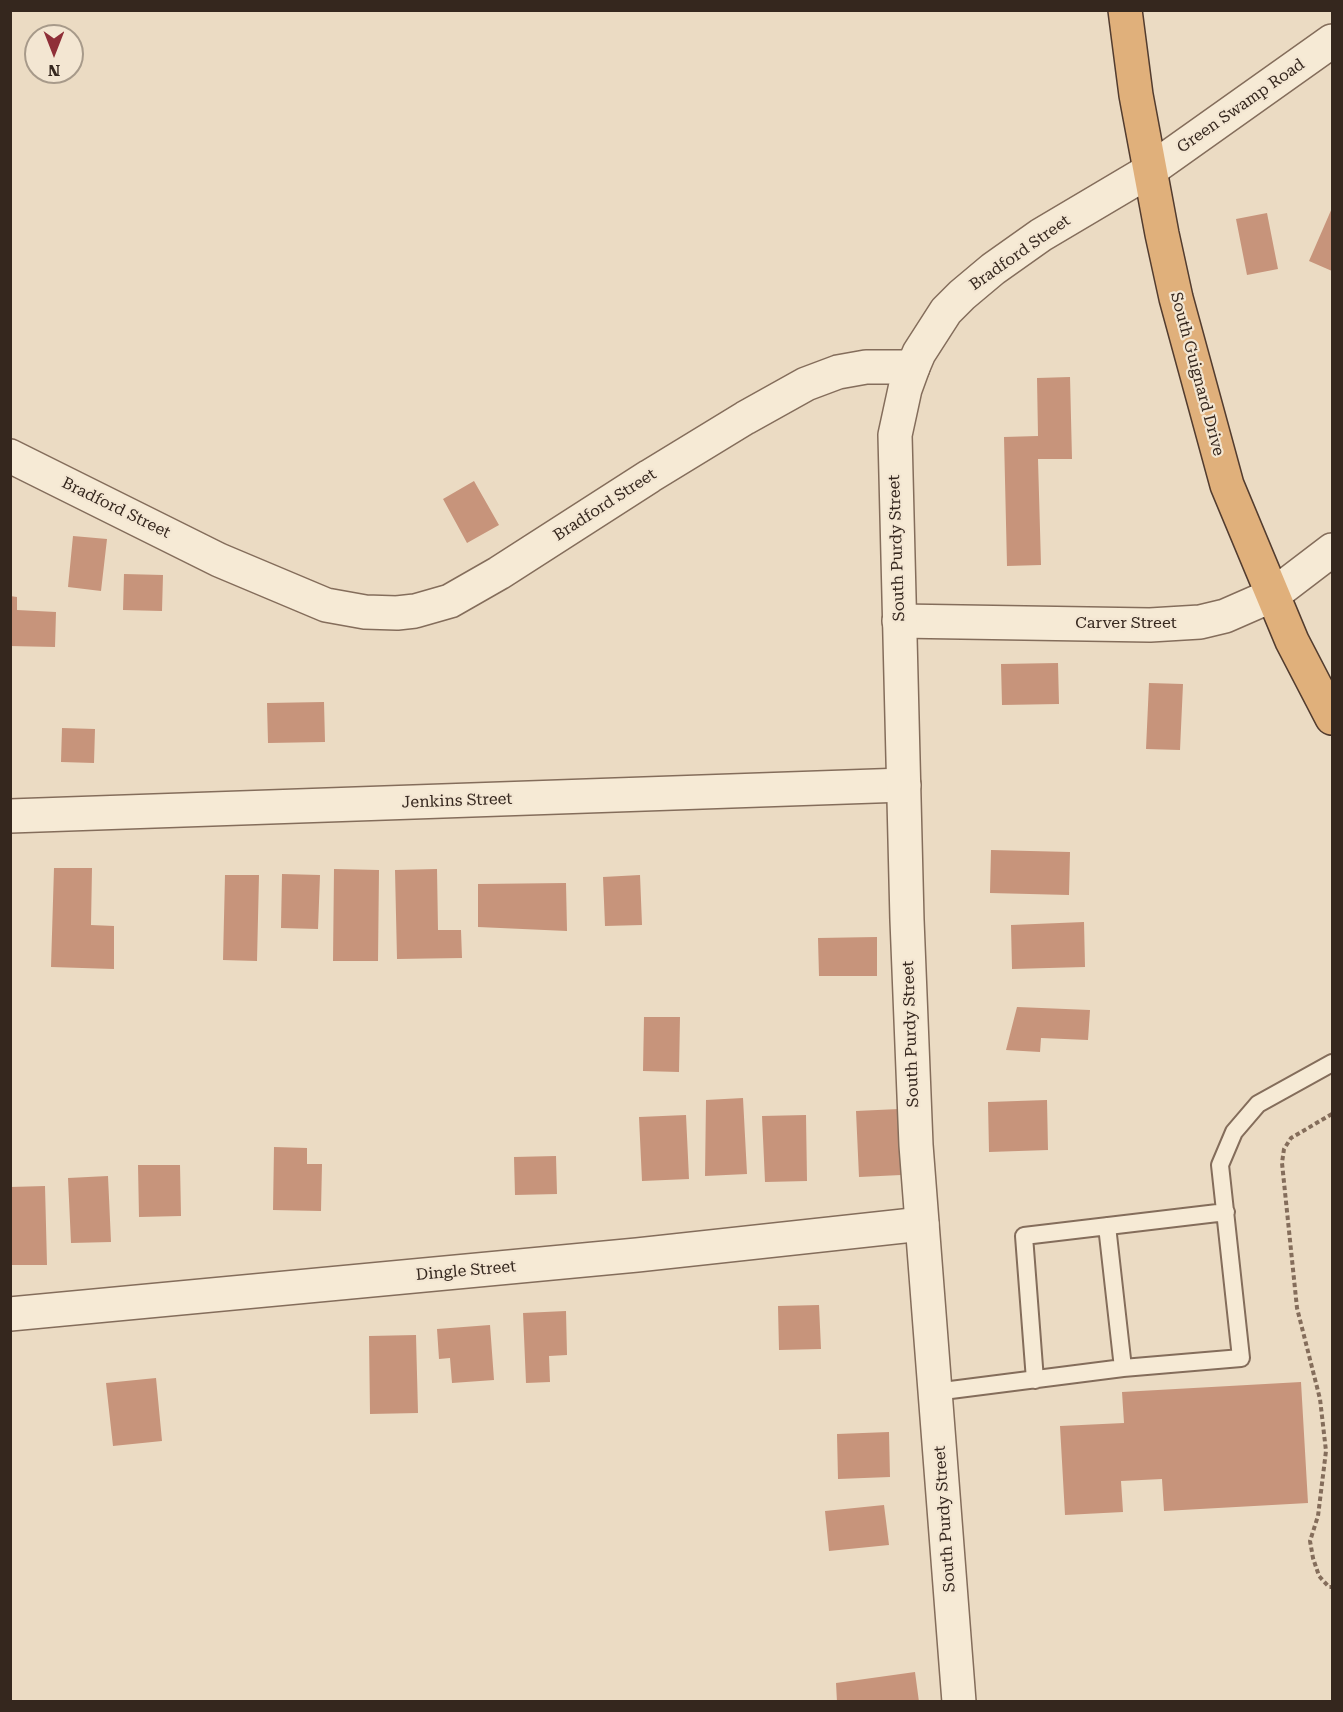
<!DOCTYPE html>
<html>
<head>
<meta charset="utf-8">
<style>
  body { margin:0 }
  #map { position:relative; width:1343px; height:1712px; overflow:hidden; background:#ebdbc3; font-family:"Roboto Serif",serif }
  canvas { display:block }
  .frame { position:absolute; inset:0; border:12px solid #35271e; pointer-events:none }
  .north { position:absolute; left:24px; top:24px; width:60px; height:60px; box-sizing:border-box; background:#f3e6d2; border:2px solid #a79a8a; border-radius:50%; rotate:180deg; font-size:16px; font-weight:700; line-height:24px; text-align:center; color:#35271e }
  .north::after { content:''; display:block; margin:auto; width:21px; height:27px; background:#8f2f38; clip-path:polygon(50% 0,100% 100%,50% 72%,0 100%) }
</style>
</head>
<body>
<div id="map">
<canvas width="1343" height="1712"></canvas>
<div class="frame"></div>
<div class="north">N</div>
</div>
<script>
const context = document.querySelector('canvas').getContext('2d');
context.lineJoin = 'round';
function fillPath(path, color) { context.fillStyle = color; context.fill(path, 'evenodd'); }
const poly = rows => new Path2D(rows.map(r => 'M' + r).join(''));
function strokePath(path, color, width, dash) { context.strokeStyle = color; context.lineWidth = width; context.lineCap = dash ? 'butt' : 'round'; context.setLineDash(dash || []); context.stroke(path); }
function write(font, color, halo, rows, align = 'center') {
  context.font = font + ' "Roboto Serif",serif'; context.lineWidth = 4.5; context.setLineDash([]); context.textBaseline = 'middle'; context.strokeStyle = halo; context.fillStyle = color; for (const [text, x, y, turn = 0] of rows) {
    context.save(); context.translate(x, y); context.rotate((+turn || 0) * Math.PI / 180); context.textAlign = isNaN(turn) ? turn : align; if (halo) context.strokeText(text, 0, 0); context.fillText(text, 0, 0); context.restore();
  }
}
const building = poly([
  [1332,208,1332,271,1309,261],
  [1267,213,1278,269,1247,275,1236,219],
  [1070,377,1072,459,1038,459,1041,565,1007,566,1004,437,1038,436,1037,378],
  [474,481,499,525,467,543,443,499],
  [73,536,107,539,101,591,68,587],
  [124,574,163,575,162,611,123,610],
  [10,596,17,597,17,610,56,612,55,647,10,646],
  [1058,663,1059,704,1002,705,1001,664],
  [1149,683,1183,684,1180,750,1146,749],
  [324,702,325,742,268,743,267,703],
  [62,728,95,729,94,763,61,762],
  [991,850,1070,852,1069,895,990,893],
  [54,868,92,868,91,925,114,926,114,969,51,967],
  [334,869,379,870,378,961,333,961],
  [437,869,438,930,461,930,462,958,397,959,395,870],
  [282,874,320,875,318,929,281,928],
  [225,875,259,875,257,961,223,960],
  [640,875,642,925,605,926,603,877],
  [566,883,567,931,478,927,478,884],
  [1084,922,1085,967,1012,969,1011,925],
  [877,937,877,976,819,976,818,938],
  [1017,1007,1090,1010,1088,1040,1041,1038,1040,1052,1006,1050],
  [644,1017,680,1017,679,1072,643,1071],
  [743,1098,747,1174,705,1176,706,1100],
  [1047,1100,1048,1150,989,1152,988,1102],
  [899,1109,901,1175,859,1177,856,1111],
  [686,1115,689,1179,642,1181,639,1117],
  [806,1115,807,1181,765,1182,762,1116],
  [274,1147,307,1148,307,1164,322,1164,321,1211,273,1210],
  [556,1156,557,1194,515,1195,514,1157],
  [138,1165,180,1165,181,1216,139,1217],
  [108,1176,111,1242,71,1243,68,1178],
  [45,1186,47,1265,10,1265,10,1187],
  [819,1305,821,1349,779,1350,778,1306],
  [566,1311,567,1355,549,1356,550,1382,526,1383,523,1313],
  [490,1325,494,1380,452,1383,450,1358,439,1359,437,1329],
  [416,1335,418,1413,370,1414,369,1336],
  [156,1378,162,1441,113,1446,106,1383],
  [1301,1382,1308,1503,1164,1511,1162,1479,1121,1481,1123,1512,1065,1515,1060,1426,1124,1423,1122,1392],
  [889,1432,890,1477,838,1479,837,1434],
  [884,1505,889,1545,829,1551,825,1511],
  [915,1672,919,1702,837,1702,836,1683]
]);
const path = poly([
  [1332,1114,1291,1138,1284,1149,1282,1163,1297,1308,1320,1399,1326,1451,1318,1516,1310,1541,1313,1558,1319,1576,1329,1587,1332,1587]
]);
const service = poly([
  [1107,1226,1123,1368],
  [1035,1380,1024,1236,1226,1212],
  [935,1392,1123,1368,1241,1358,1220,1165,1234,1132,1258,1104,1332,1063]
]);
const minor = poly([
  [1149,171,1332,41],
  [10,456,219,560,326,605,365,612,397,613,415,611,450,601,499,573,650,476,745,418,806,384,838,372,866,367,913,367],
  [899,621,1150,625,1200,622,1225,616,1273,595,1332,550],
  [10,816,904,785],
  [10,1314,637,1255,922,1224]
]);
const tertiary = poly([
  [959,1702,916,1145,907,920,895,435,905,389,913,367,919,353,946,311,962,295,993,269,1041,235,1149,171]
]);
const trunk = poly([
  [1125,10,1136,95,1162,234,1176,298,1227,485,1292,641,1332,718]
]);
const streetNames = [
  ["Green Swamp Road",1241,106,-35],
  ["Bradford Street",1020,253,-35],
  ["South Guignard Drive",1197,374,75],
  ["Bradford Street",605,505,-33],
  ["Bradford Street",116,508,26],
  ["South Purdy Street",897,548,-92],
  ["Carver Street",1126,623],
  ["Jenkins Street",457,801,-2],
  ["South Purdy Street",911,1034,-92],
  ["Dingle Street",466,1271,-5],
  ["South Purdy Street",945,1519,-94]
];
fillPath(building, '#c7947b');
strokePath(service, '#846d5b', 20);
strokePath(minor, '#846d5b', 36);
strokePath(tertiary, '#846d5b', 36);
strokePath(trunk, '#523c2f', 36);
strokePath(path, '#846d5b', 4, [4.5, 3]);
strokePath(service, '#f6ead5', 16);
strokePath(minor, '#f6ead5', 33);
strokePath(tertiary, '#f6ead5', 33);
strokePath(trunk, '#e0b07b', 33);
write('16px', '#35271e', '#f3e6d2', streetNames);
</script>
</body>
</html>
